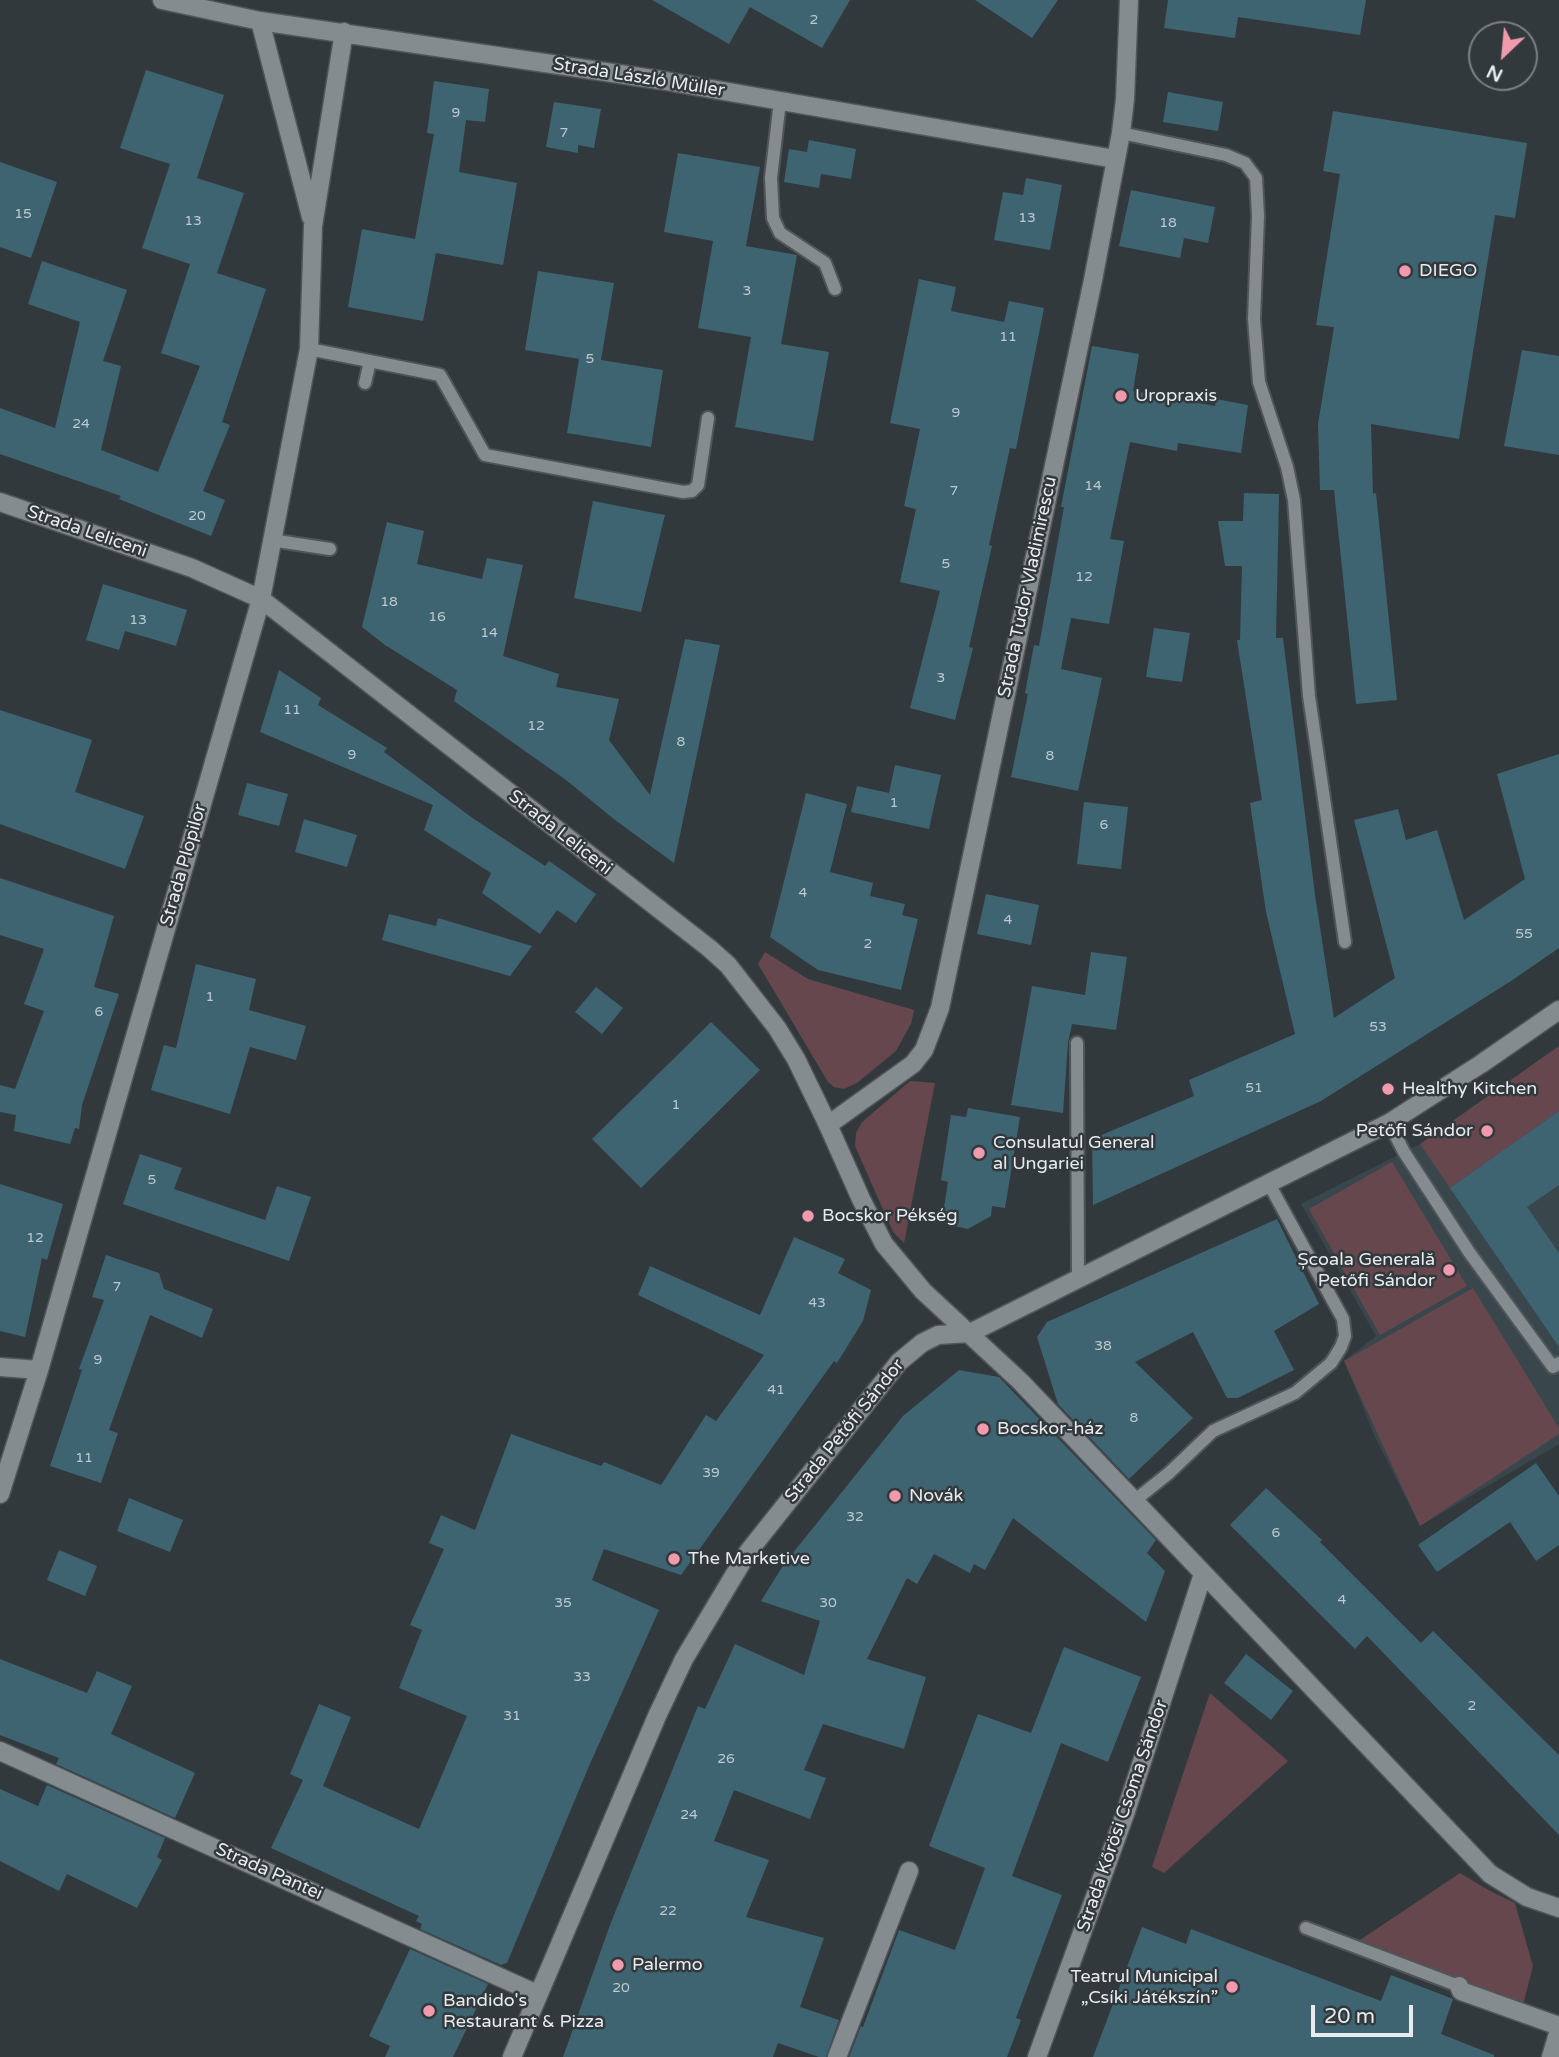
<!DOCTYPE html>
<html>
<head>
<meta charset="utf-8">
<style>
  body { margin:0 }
  #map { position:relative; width:1559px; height:2057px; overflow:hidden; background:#32393c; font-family:"Varela Round",sans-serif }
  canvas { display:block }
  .north { position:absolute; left:1468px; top:21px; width:70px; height:70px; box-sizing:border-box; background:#32393c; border:2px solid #7a8083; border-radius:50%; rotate:206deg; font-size:19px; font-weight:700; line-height:28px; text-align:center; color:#e7ebed }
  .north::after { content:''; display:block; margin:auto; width:24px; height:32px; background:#f29aad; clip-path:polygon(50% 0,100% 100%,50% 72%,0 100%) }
  .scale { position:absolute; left:1311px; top:2005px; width:102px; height:32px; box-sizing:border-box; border:4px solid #e7ebed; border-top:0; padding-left:9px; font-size:21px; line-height:24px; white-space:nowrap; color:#e7ebed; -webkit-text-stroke:5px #32393c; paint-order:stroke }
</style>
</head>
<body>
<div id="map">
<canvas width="1559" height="2057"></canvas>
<div class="north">N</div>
<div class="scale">20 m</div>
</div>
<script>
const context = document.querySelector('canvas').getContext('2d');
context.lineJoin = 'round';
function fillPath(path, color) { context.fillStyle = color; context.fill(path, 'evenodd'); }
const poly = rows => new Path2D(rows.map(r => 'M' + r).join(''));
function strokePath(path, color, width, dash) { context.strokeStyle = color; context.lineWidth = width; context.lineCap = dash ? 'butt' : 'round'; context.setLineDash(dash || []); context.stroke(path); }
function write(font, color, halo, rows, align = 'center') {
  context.font = font + ' "Varela Round",sans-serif'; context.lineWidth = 5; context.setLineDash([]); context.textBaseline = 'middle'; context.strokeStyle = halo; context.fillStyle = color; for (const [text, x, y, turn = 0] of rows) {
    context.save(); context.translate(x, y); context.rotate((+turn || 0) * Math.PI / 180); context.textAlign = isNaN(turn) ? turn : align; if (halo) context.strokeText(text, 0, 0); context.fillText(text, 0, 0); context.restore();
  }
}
const built = poly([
  [1559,1046,1559,1444,1420,1526,1375,1437,1344,1361,1376,1336,1301,1204,1420,1144]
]);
const green = poly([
  [765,952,808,979,914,1010,911,1024,896,1051,857,1083,844,1089,834,1087,828,1082,758,964],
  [1559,1046,1559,1111,1450,1188,1420,1144],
  [910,1081,935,1083,904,1243,893,1232,855,1146,856,1133,862,1122],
  [1392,1162,1467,1286,1380,1335,1309,1209],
  [1473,1288,1559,1428,1559,1434,1420,1526,1344,1361],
  [1210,1693,1288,1761,1164,1873,1152,1867],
  [1460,1873,1490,1891,1515,1903,1533,1966,1522,2009,1354,1944]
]);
const building = poly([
  [652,0,850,0,822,48,750,7,729,44],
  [975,0,1058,0,1032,38],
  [1168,0,1366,0,1360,35,1238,17,1235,38,1164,28],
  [146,70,224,95,197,178,244,193,217,273,266,289,222,422,230,425,203,491,225,500,211,536,119,499,121,496,0,454,0,408,55,428,80,322,28,304,42,261,127,290,103,361,121,366,101,450,158,472,200,366,161,353,190,264,142,248,170,164,120,148],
  [434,81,489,89,485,122,466,120,459,172,517,183,503,265,436,253,423,321,348,307,362,229,415,239,434,134,427,133],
  [1168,92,1223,102,1218,131,1163,122],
  [554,102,601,109,594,148,578,145,578,153,546,147],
  [1333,111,1527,143,1515,218,1495,215,1459,439,1371,424,1373,494,1376,493,1397,700,1356,704,1334,490,1320,490,1318,424,1334,327,1316,325,1340,174,1323,171],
  [809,140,856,149,851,179,821,174,819,188,784,182,789,149,807,152],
  [678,153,760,167,746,246,797,255,781,344,829,352,813,441,735,427,751,337,698,328,713,241,664,232],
  [0,162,57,182,31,258,0,247],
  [1026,178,1062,185,1050,250,994,240,1003,192,1023,195],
  [1131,190,1215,207,1208,243,1184,238,1180,258,1119,246],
  [538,271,614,283,601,360,663,370,651,447,567,433,579,359,525,350],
  [919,279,956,287,951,311,1004,322,1009,301,1044,308,1016,449,1010,448,989,545,992,546,969,647,973,648,955,720,910,708,940,591,900,582,916,509,904,506,920,429,890,423],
  [1092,346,1139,354,1133,391,1215,406,1216,399,1248,405,1241,453,1178,443,1177,451,1130,442,1110,539,1124,541,1109,624,1071,618,1061,669,1102,678,1078,791,1011,777,1028,694,1025,693,1034,645,1039,646,1064,507,1061,507],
  [1522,350,1559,356,1559,455,1504,446],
  [1244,493,1279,494,1276,638,1283,638,1315,895,1334,1018,1395,978,1354,820,1398,809,1406,840,1437,830,1464,920,1525,879,1497,774,1559,754,1559,948,1511,981,1321,1101,1093,1205,1092,1139,1194,1096,1189,1080,1295,1034,1266,912,1250,803,1262,800,1237,640,1240,640,1242,566,1225,566,1218,521,1243,521],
  [593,501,665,515,641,612,574,598],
  [387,522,424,531,417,564,482,579,487,558,523,565,503,656,559,674,556,687,619,699,609,740,650,795,685,639,720,645,674,863,615,820,566,780,454,701,457,690,385,645,362,627],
  [103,584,187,610,176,646,125,631,119,650,86,640],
  [1154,628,1190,633,1182,682,1146,677],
  [279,670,321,698,318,705,387,748,384,752,471,817,545,866,549,861,596,894,576,923,557,910,540,934,482,893,491,873,424,830,433,805,260,732],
  [0,710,92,740,75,792,144,816,125,869,0,824],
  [895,765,941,775,929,829,851,812,857,786,889,793],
  [247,783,288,794,279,826,238,815],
  [806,793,847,804,830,872,873,883,870,896,905,904,902,915,918,919,901,990,818,970,770,937],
  [1084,802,1128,807,1121,869,1077,864],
  [304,819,357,835,347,867,295,852],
  [0,878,114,916,94,987,119,994,82,1105,79,1129,75,1128,70,1144,14,1131,16,1115,0,1112,0,1085,15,1089,44,1011,24,1004,44,949,0,935],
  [986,894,1039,905,1031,945,977,934],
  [389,914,436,926,438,918,532,946,510,976,382,940],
  [1091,952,1127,957,1116,1030,1072,1024,1068,1043,1063,1113,1011,1105,1032,986,1085,995],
  [196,964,256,979,249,1010,306,1026,296,1060,250,1047,230,1114,151,1090,164,1045,176,1048],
  [596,987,623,1008,602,1034,575,1012],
  [711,1022,760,1070,641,1188,592,1139],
  [968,1108,1020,1117,1005,1208,992,1206,991,1216,968,1229,950,1225,943,1214,948,1182,941,1180,951,1115,966,1117],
  [1559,1111,1559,1185,1527,1207,1559,1253,1559,1347,1450,1188],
  [140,1154,182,1168,174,1189,265,1220,277,1186,311,1197,289,1261,123,1204],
  [0,1184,63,1204,47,1260,42,1258,25,1337,0,1331],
  [1277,1219,1319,1304,1274,1331,1294,1370,1238,1398,1227,1398,1193,1332,1135,1362,1193,1418,1129,1479,1058,1404,1037,1337,1047,1322],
  [794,1237,845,1259,838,1273,871,1290,863,1321,837,1363,834,1361,681,1575,604,1549,592,1580,659,1610,589,1766,507,1963,501,1965,420,1929,422,1924,416,1921,419,1916,271,1848,303,1780,290,1774,319,1704,351,1717,323,1786,419,1829,467,1716,399,1688,422,1630,410,1625,444,1549,429,1543,441,1515,475,1530,511,1434,601,1466,604,1462,661,1485,706,1415,716,1421,764,1355,638,1295,650,1266,760,1315],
  [106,1255,159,1273,164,1289,213,1309,202,1338,150,1315,109,1430,118,1433,101,1483,50,1466,82,1370,79,1369,104,1300,92,1297],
  [959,1370,999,1377,1156,1540,1147,1553,1165,1571,1146,1622,1013,1518,985,1570,974,1564,970,1573,934,1554,917,1584,907,1578,867,1659,926,1677,904,1749,823,1724,804,1770,826,1778,810,1819,734,1790,714,1841,769,1860,746,1917,824,1938,800,2007,839,2020,826,2057,819,2057,778,2043,773,2057,563,2057,610,1925,698,1706,705,1709,735,1644,804,1675,820,1621,761,1601,784,1564,903,1416],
  [1536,1463,1559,1496,1559,1545,1536,1561,1510,1522,1437,1572,1418,1545],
  [1266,1488,1322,1540,1320,1542,1421,1643,1433,1631,1559,1755,1559,1835,1367,1636,1355,1649,1230,1525],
  [129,1498,183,1520,170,1552,117,1531],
  [59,1550,97,1566,85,1596,47,1580],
  [1064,1647,1141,1677,1108,1762,1061,1743,1012,1876,1062,1895,1016,2018,1021,2020,1007,2057,849,2057,861,2026,863,2027,899,1930,955,1950,985,1868,929,1846,978,1714,1031,1733],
  [1246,1654,1293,1691,1271,1720,1224,1683],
  [0,1659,87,1693,97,1671,132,1686,111,1734,195,1773,175,1818,56,1764,59,1758,0,1735],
  [47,1785,165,1838,157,1857,162,1860,137,1908,67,1874,59,1891,0,1861,0,1789,38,1806],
  [1142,1927,1186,1944,1191,1929,1381,2001,1391,1975,1453,1999,1441,2034,1494,2055,1494,2057,1093,2057],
  [410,1949,488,1984,453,2057,385,2057,390,2046,369,2036]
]);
const lane = poly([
  [780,101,771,178,773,218,780,233,825,263,835,289],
  [1121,133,1226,155,1245,163,1256,178,1258,216,1254,319,1259,382,1287,467,1294,500,1309,696,1345,942],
  [309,349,440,375,485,455,683,492,692,491,698,485,708,418],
  [365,383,370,361],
  [271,540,330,549],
  [1077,1043,1078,1278],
  [1389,1123,1404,1152,1469,1252,1553,1367,1559,1363],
  [1134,1501,1169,1473,1213,1431,1295,1393,1331,1363,1341,1347,1345,1336,1343,1319,1269,1184],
  [1306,1928,1459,1986]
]);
const street = poly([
  [162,0,260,21,660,80,1115,159],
  [260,21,311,217],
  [828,1125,913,1064,924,1050,940,1008,1093,280,1121,133,1125,99,1129,0],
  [0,1367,39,1370],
  [0,1494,39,1370,261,599,309,349,313,226,344,32],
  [0,1751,537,1994],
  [1459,1986,1461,1991,1559,2026],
  [512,2057,657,1716,684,1659,748,1552,899,1362,922,1343,938,1335,970,1333],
  [837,2057,909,1871],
  [1037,2057,1125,1814,1203,1574],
  [1551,2057,1559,2030]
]);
const secondary = poly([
  [0,502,192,568,261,599,709,948,728,965,777,1028,796,1059,828,1125,861,1199,884,1244,923,1291,1020,1381,1490,1874,1527,1897,1559,1908],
  [970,1333,1389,1123,1481,1064,1559,1010]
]);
const markers = [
  [1405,271,7,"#f29aad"],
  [1121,396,7,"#f29aad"],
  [1388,1089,7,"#f29aad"],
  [1487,1131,7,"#f29aad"],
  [979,1153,7,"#f29aad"],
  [808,1216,7,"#f29aad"],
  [1449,1270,7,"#f29aad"],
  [983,1429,7,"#f29aad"],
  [895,1496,7,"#f29aad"],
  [674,1559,7,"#f29aad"],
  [618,1965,7,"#f29aad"],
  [1232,1987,7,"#f29aad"],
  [429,2011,7,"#f29aad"]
];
const numberNames = [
  ["2",814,20],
  ["9",456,113],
  ["7",564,133],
  ["15",23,214],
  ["13",1027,218],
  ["13",193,221],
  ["18",1168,223],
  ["3",747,291],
  ["11",1008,337],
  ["5",590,359],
  ["9",956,413],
  ["24",81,424],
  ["14",1093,486],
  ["7",954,491],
  ["20",197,516],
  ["5",946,564],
  ["12",1084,577],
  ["18",389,602],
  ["16",437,617],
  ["13",138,620],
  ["14",489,633],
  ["3",941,678],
  ["11",292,710],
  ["12",536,726],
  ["8",681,742],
  ["9",352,755],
  ["8",1050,756],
  ["1",894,803],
  ["6",1104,825],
  ["4",803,893],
  ["4",1008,920],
  ["55",1524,934],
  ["2",868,944],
  ["1",210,997],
  ["6",99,1012],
  ["53",1378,1027],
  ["51",1254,1088],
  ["1",676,1105],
  ["5",152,1180],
  ["12",35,1238],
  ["7",117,1287],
  ["43",817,1303],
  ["38",1103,1346],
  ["9",98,1360],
  ["41",776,1390],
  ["8",1134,1418],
  ["11",84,1458],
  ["39",711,1473],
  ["32",855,1517],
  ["6",1276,1533],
  ["4",1342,1600],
  ["35",563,1603],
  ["30",828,1603],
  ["33",582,1677],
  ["2",1472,1706],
  ["31",512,1716],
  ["26",726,1759],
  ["24",689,1815],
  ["22",668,1911],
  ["20",621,1988]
];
const streetNames = [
  ["Strada László Müller",639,78,9],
  ["Strada Leliceni",87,532,19],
  ["Strada Tudor Vladimirescu",1028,587,-78],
  ["Strada Leliceni",560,833,38],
  ["Strada Plopilor",184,865,-74],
  ["Strada Petőfi Sándor",845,1431,-51],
  ["Strada Kőrösi Csoma Sándor",1123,1816,-71],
  ["Strada Pantei",269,1872,24]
];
const poiNames = [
  ["DIEGO",1419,271],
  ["Uropraxis",1135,396],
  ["Healthy Kitchen",1402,1089],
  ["Petőfi Sándor",1473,1131,"right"],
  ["Consulatul General",993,1143],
  ["al Ungariei",993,1164],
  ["Bocskor Pékség",822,1216],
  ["Școala Generală",1435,1260,"right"],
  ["Petőfi Sándor",1435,1281,"right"],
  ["Bocskor-ház",997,1429],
  ["Novák",909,1496],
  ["The Marketive",688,1559],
  ["Palermo",632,1965],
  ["Teatrul Municipal",1218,1977,"right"],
  ["„Csíki Játékszín”",1218,1998,"right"],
  ["Bandido's",443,2001],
  ["Restaurant & Pizza",443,2022]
];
fillPath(built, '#39474c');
fillPath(green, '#65474d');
fillPath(building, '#3e6472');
strokePath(lane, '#4f5558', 16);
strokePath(street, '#4f5558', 21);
strokePath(secondary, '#4f5558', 21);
strokePath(lane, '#848c8f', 12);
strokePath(street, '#848c8f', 18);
strokePath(secondary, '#848c8f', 18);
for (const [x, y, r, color] of markers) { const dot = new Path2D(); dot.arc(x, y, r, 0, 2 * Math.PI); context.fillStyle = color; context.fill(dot); strokePath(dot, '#32393c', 2.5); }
write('14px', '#bdc9ce', null, numberNames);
write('18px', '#e7ebed', '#32393c', streetNames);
write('18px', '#e7ebed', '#32393c', poiNames, 'left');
</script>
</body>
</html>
